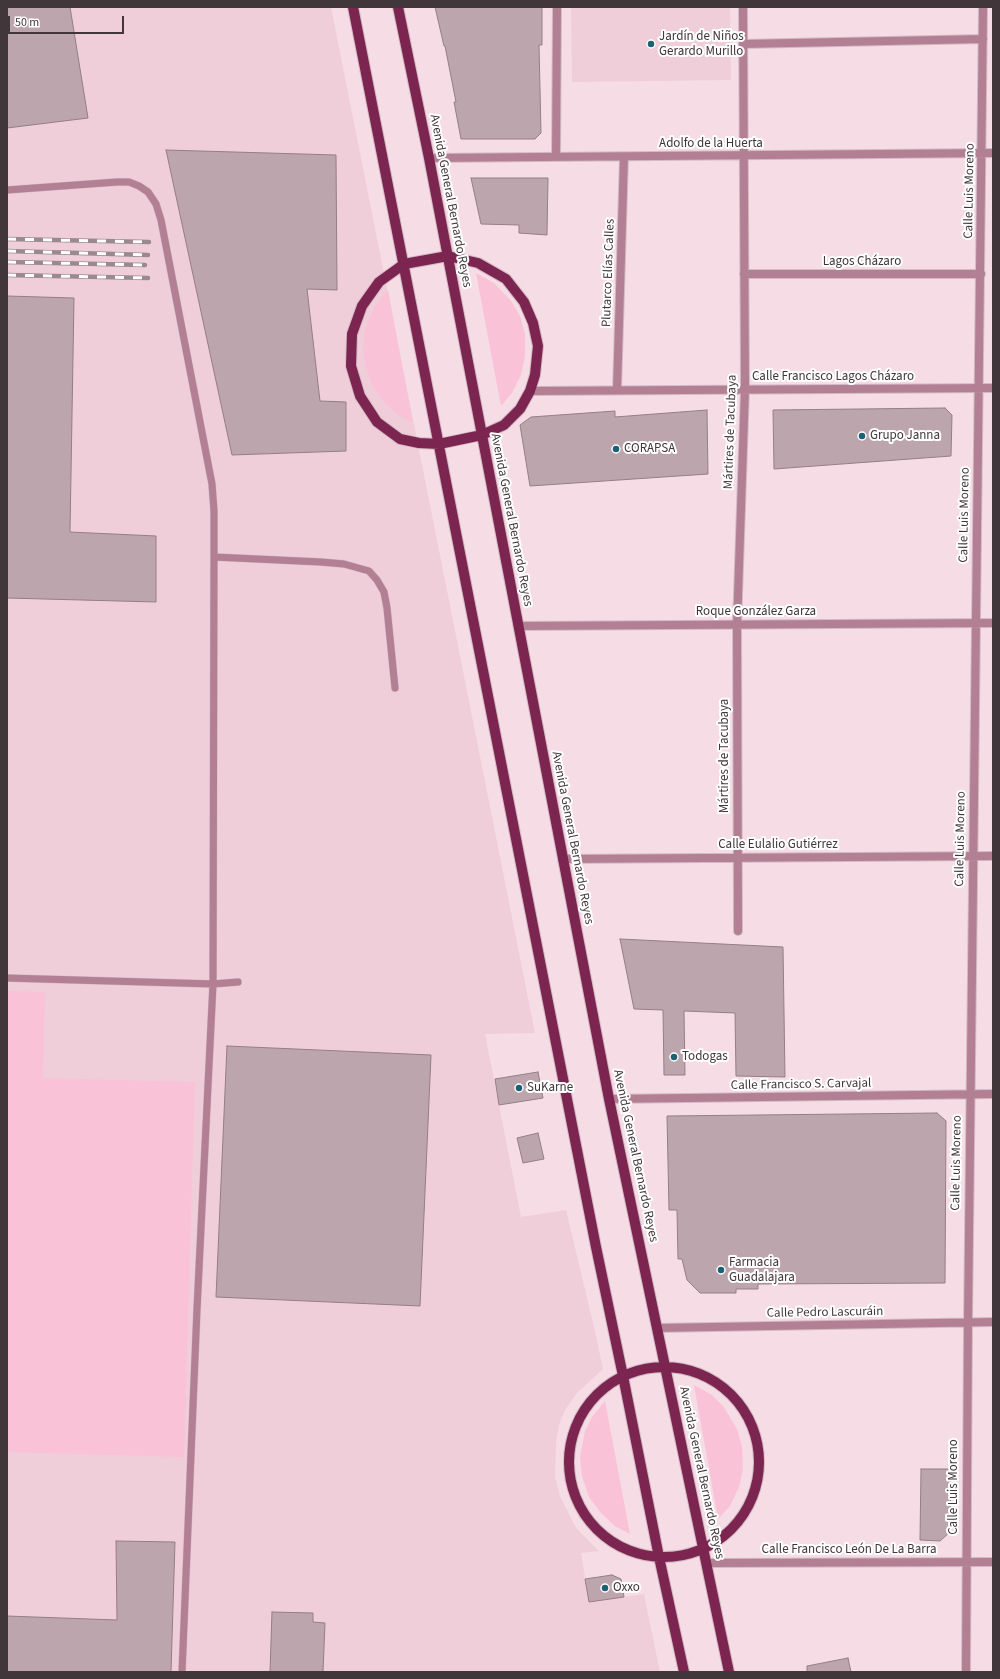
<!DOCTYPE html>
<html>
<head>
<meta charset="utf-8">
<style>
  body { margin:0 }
  #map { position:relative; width:1000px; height:1679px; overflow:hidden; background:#f6dce5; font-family:"Source Sans 3",sans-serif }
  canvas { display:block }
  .frame { position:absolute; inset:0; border:8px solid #41373b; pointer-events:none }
  .scale { position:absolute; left:8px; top:16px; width:116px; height:18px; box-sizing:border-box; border:2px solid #41373b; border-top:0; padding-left:5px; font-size:12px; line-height:14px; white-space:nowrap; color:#41373b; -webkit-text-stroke:3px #fff; paint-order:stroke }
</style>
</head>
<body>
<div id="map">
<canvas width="1000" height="1679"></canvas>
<div class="frame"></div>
<div class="scale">50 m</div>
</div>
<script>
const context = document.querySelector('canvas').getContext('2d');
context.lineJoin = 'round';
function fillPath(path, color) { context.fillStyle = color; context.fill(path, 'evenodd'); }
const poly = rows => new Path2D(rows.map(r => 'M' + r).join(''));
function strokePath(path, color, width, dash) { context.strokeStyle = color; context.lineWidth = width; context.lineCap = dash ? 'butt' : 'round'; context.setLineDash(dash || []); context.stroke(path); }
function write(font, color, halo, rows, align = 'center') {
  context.font = font + ' "Source Sans 3",sans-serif'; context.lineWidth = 4; context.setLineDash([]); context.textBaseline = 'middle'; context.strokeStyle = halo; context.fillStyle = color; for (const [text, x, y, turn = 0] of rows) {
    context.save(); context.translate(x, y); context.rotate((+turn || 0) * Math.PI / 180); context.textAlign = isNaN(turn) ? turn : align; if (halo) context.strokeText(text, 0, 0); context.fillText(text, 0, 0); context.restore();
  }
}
const built = poly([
  [7,7,331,7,535,1033,485,1034,521,1217,566,1210,594,1327,603,1369,577,1393,565,1410,559,1425,556,1442,555,1477,560,1496,576,1528,599,1551,581,1553,589,1602,644,1594,660,1672,7,1672],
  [571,7,730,7,731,80,572,82]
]);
const green = poly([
  [476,273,494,283,511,301,520,316,525,334,525,356,521,375,512,393,501,406],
  [388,290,413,423,398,415,383,401,372,385,365,365,363,346,365,329,375,306],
  [7,991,45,992,43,1078,195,1082,184,1457,7,1452],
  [694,1385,712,1395,723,1406,737,1429,742,1447,743,1469,739,1487,730,1506,718,1519],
  [605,1401,630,1534,615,1526,600,1512,589,1497,582,1476,580,1457,585,1431,592,1417]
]);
const building = poly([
  [7,7,70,7,88,118,7,128,7,7],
  [435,7,542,7,542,45,539,45,541,133,535,139,461,139,454,102,456,102,445,46,444,46,435,7],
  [166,150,336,155,337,290,307,289,320,401,346,402,346,451,232,455,166,150],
  [471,178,548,178,547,235,519,233,519,225,481,224,471,178],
  [7,296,74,298,70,532,156,536,156,602,7,598,7,296],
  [945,408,952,415,951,456,774,469,773,410,945,408],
  [707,410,708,474,530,486,520,425,531,417,615,411,615,417,707,410],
  [620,939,783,947,785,1077,736,1076,735,1013,684,1011,685,1075,664,1075,663,1010,634,1009,620,939],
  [227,1046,431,1055,420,1306,216,1297,227,1046],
  [538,1072,543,1098,499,1105,495,1079,538,1072],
  [937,1113,946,1121,945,1283,758,1284,758,1289,736,1289,736,1293,700,1293,687,1280,682,1259,678,1259,677,1210,669,1210,667,1116,937,1113],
  [538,1133,544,1159,523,1163,517,1138,538,1133],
  [921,1469,951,1469,950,1532,940,1541,920,1540,921,1469],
  [116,1541,175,1542,171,1672,7,1672,7,1616,117,1620,116,1541],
  [612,1575,621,1579,624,1597,589,1602,585,1579,612,1575],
  [272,1612,313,1613,313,1622,325,1623,323,1672,270,1672,272,1612],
  [848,1658,851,1672,807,1672,807,1666,848,1658]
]);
const lane = poly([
  [7,190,117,182,129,182,139,186,148,192,156,204,161,220,212,484,214,511,214,557,321,562,344,564,369,571,377,580,384,592,387,608,395,688],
  [7,978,213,984,238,982],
  [182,1672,197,1309,213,984,214,557]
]);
const street = poly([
  [743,44,983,39],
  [556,157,557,7],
  [429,158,993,153],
  [744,274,981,274],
  [617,390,624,157],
  [530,391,993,388],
  [519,626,993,623],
  [562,859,993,856],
  [738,931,737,625,745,389,743,7],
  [609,1099,993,1094],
  [657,1328,993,1322],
  [706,1563,993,1562],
  [966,1672,968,1322,983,7]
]);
const primary = poly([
  [353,7,596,1247,623,1376,659,1557,684,1672],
  [398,7,429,158,609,1099,729,1672],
  [448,256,478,263,506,279,524,302,533,323,538,346,535,375,530,391,520,409,504,425,482,435,439,444,419,443,400,439,377,422,360,396,351,366,352,334,362,306,379,282,404,264,448,256],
  '569 1462a95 95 0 1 1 190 0a95 95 0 1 1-190 0Z'
]);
const rail = poly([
  [7,239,149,242],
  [7,251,148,255],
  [7,262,145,265],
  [7,275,148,278]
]);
const markers = [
  [651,44,4,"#1c6173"],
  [862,436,4,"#1c6173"],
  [616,449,4,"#1c6173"],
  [674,1057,4,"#1c6173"],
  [519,1088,4,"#1c6173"],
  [721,1270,4,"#1c6173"],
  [605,1588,4,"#1c6173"]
];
const poiNames = [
  ["Jardín de Niños",659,37],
  ["Gerardo Murillo",659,52],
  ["Grupo Janna",870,436],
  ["CORAPSA",624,449],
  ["Todogas",682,1057],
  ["SuKarne",527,1088],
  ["Farmacia",729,1263],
  ["Guadalajara",729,1278],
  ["Oxxo",613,1588]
];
const streetNames = [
  ["Adolfo de la Huerta",711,144],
  ["Calle Luis Moreno",970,191,-89],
  ["Avenida General Bernardo Reyes",450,201,79],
  ["Lagos Cházaro",862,262],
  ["Plutarco Elías Calles",609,273,-88],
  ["Calle Francisco Lagos Cházaro",833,377],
  ["Mártires de Tacubaya",731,432,-88],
  ["Calle Luis Moreno",965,515,-89],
  ["Avenida General Bernardo Reyes",511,520,79],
  ["Roque González Garza",756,612],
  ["Mártires de Tacubaya",725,756,-90],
  ["Avenida General Bernardo Reyes",572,838,79],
  ["Calle Luis Moreno",961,839,-89],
  ["Calle Eulalio Gutiérrez",778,845],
  ["Calle Francisco S. Carvajal",801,1085,-1],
  ["Avenida General Bernardo Reyes",635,1156,78],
  ["Calle Luis Moreno",957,1163,-89],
  ["Calle Pedro Lascuráin",825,1313,-1],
  ["Avenida General Bernardo Reyes",701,1473,78],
  ["Calle Luis Moreno",954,1487,-90],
  ["Calle Francisco León De La Barra",849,1550]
];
fillPath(built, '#efceda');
fillPath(green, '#f9c2d7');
fillPath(building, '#bda5ae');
strokePath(building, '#957e87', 1);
strokePath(lane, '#d2bbc3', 8);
strokePath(street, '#d2bbc3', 10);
strokePath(primary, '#d2bbc3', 12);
strokePath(lane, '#b27f93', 7);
strokePath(street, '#b27f93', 8);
strokePath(primary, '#7d2551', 10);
strokePath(rail, '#9b8990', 4.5);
strokePath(rail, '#fff', 3, [9]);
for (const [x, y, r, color] of markers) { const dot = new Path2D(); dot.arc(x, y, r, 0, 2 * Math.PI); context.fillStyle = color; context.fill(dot); strokePath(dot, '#fff', 1.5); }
write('13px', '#41373b', '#fff', poiNames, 'left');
write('13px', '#41373b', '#fff', streetNames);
</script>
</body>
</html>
